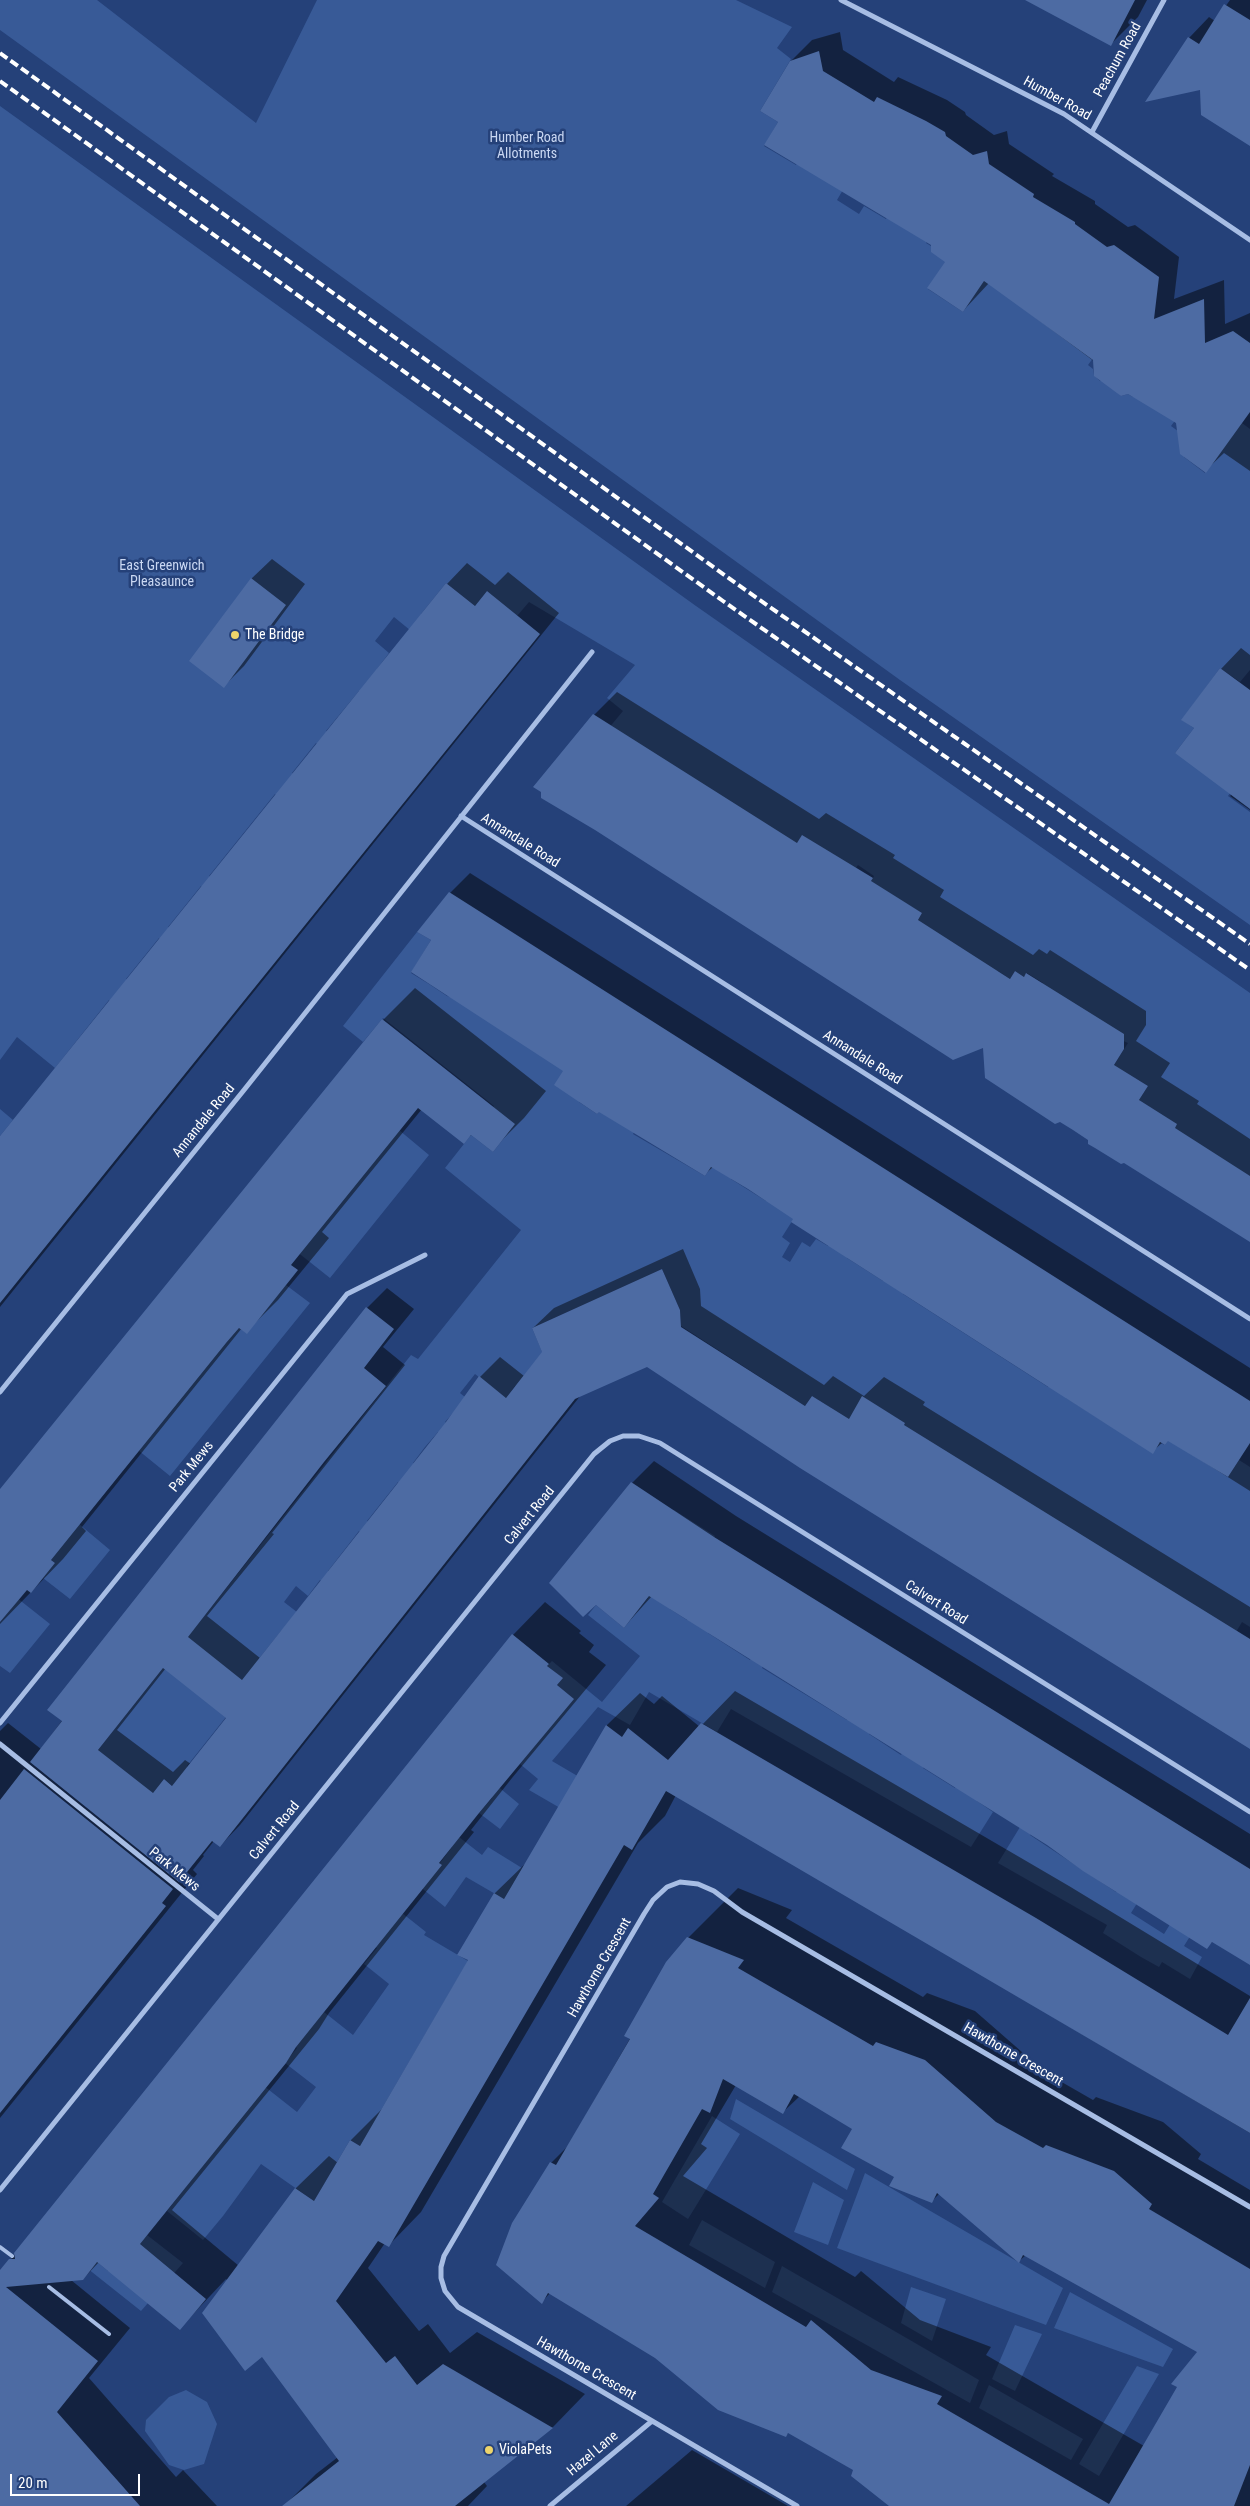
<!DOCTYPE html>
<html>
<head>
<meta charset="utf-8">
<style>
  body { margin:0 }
  #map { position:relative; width:1250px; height:2506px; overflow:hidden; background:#254179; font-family:"Roboto Condensed",sans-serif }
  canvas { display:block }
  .scale { position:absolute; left:10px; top:2474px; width:130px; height:22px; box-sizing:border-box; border:2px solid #fff; border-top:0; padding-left:6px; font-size:15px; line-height:18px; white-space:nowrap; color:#fff; -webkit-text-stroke:4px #254179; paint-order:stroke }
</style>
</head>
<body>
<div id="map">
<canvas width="1250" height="2506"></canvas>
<div class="scale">20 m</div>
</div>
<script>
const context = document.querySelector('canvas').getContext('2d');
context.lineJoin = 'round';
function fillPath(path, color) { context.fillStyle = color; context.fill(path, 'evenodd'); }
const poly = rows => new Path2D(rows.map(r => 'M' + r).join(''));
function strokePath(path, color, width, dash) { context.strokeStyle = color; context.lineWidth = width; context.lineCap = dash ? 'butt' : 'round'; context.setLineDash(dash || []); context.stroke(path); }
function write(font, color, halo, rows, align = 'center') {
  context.font = font + ' "Roboto Condensed",sans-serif'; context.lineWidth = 5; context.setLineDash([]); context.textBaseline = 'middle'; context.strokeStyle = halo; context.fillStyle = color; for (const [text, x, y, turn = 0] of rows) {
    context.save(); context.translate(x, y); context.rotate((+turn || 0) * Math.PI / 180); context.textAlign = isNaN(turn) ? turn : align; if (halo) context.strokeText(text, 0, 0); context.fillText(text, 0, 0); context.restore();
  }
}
const green = poly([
  [0,0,97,0,256,123,317,0,736,0,792,27,777,48,791,59,760,111,778,122,764,146,796,165,810,141,864,154,837,200,859,214,864,206,886,219,908,182,951,206,926,243,931,246,932,252,948,258,928,289,963,312,1037,201,1113,331,1088,365,1093,369,1094,375,1100,381,1106,379,1121,396,1128,394,1133,397,1197,391,1171,426,1193,442,1184,457,1205,473,1242,423,1250,429,1250,670,1240,682,1220,668,1182,720,1194,728,1175,753,1246,770,1228,796,1250,812,1250,925,900,680,0,30],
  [0,106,696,606,1250,993,1250,1176,1171,1155,1139,1100,1148,1086,1115,1066,1106,1078,1128,1043,1032,1001,1043,983,1027,973,1024,977,1015,971,1010,979,998,971,976,1006,918,920,922,913,907,904,867,888,874,876,858,865,850,877,802,836,797,844,583,759,623,711,607,698,635,665,529,602,517,616,487,591,475,606,446,583,421,614,462,647,449,662,394,617,375,641,389,653,377,669,417,702,359,691,326,731,367,764,357,776,316,743,292,773,333,807,316,828,275,794,209,876,242,919,201,886,168,927,209,960,200,971,159,938,126,979,136,987,150,1034,109,1000,55,1068,17,1037,0,1060],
  [417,932,431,940,411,973,429,984,447,996,574,1032,579,1102,597,1114,629,1066,642,1120,633,1134,705,1176,733,1133,752,1145,731,1179,766,1201,815,1185,782,1237,790,1243,782,1257,790,1262,802,1242,810,1247,816,1239,828,1246,846,1216,847,1258,883,1281,907,1244,903,1294,1048,1387,1073,1348,1066,1398,1104,1422,1165,1445,1182,1418,1211,1466,1228,1477,1239,1460,1250,1467,1250,1627,1242,1622,1236,1632,886,1454,905,1423,863,1397,844,1428,831,1408,812,1396,805,1406,681,1326,680,1310,662,1269,532,1328,564,1403,558,1420,515,1386,506,1398,475,1374,460,1393,492,1419,453,1413,445,1422,472,1444,464,1453,438,1432,425,1447,413,1463,441,1484,426,1503,398,1482,367,1521,394,1543,386,1553,359,1531,328,1571,331,1589,320,1580,308,1596,296,1586,284,1602,324,1633,281,1631,257,1661,269,1702,224,1666,226,1717,187,1766,191,1801,164,1779,135,1816,98,1750,411,1355,418,1359,521,1230,445,1168,471,1135,493,1152,512,1128,490,1111,494,1106,383,1018,363,1042,343,1026],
  [0,1109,13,1120,0,1136],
  [399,1130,429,1155,330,1278,272,1232],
  [286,1285,310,1303,170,1476,112,1429,199,1322,226,1343,239,1328,247,1333],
  [674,1510,715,1536,670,1609,687,1620,706,1590,708,1633,750,1660,770,1629,781,1637,762,1668,847,1720,888,1704,869,1734,901,1755,921,1724,942,1737,923,1768,955,1788,975,1758,996,1771,977,1801,993,1812,971,1847,731,1709,717,1732,649,1692,630,1725,598,1707,552,1761,586,1781,567,1812,529,1790,538,1779,520,1764,572,1698,557,1685,562,1678,547,1666,552,1661,602,1702,640,1656,588,1615,596,1605,624,1628,648,1598,620,1575],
  [79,1524,110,1550,70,1599,43,1578,55,1563,24,1538],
  [7,1590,50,1624,10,1673,0,1666,0,1622,11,1609],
  [489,1779,519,1804,500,1829,479,1813,492,1798],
  [1050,1804,1030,1835,1116,1892,1157,1871,1131,1913,1164,1934,1190,1892,1210,1904,1184,1946,1202,1957,1190,1979,1162,1962,1159,1967,1141,1957,1103,1933,1107,1925,998,1863,1031,1809],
  [431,1815,482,1855,488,1847,522,1868,504,1899,466,1877,445,1907,392,1864,428,1877,440,1863,452,1847,424,1824],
  [402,1913,426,1932,424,1935,468,1961,360,2146,350,2140,314,2201,261,2164,223,2216,203,2240,167,2211,264,2086,297,2112,316,2087,285,2063,297,2048,265,2022,311,2027,324,2012,353,2035,389,1984,364,1964,377,1948,345,1922],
  [736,2099,855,2169,847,2190,730,2119],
  [712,2116,740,2134,688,2219,662,2202],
  [865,2173,1063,2288,1046,2325,837,2248],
  [813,2182,844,2200,828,2245,794,2232],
  [702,2220,775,2262,765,2288,689,2245],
  [147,2235,183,2263,141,2311,73,2257,80,2248,108,2271],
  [782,2266,979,2380,970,2403,772,2292],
  [911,2287,946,2299,932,2341,901,2323],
  [1070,2292,1173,2349,1163,2367,1054,2328],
  [1015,2325,1042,2334,1015,2391,992,2379],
  [1137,2366,1159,2374,1099,2476,1079,2464],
  [989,2385,1083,2439,1071,2460,979,2408],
  [186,2390,207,2402,217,2424,204,2464,184,2470,169,2465,145,2431,146,2420,169,2397]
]);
const shadow = poly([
  [1028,0,1147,0,1138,17,1111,44],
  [1230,0,1250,0,1250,129,1201,88,1148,100,1189,38,1209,17,1215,21],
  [840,32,843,50,894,82,898,77,947,100,965,112,966,115,994,135,1007,131,1009,144,1054,174,1052,176,1095,201,1095,204,1128,227,1135,225,1179,257,1174,299,1224,280,1225,324,1250,313,1250,471,1224,453,1205,471,1177,423,989,283,963,311,947,261,932,244,780,121,791,61,812,40],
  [272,559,305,584,244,666,224,686,251,579],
  [467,563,495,585,508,572,559,613,0,1307,0,1138,447,584],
  [1241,648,1250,655,1250,810,1230,796,1232,794,1195,728,1221,669],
  [617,692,819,819,826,813,895,855,893,858,944,890,940,897,1033,955,1039,949,1047,954,1050,950,1146,1011,1146,1025,1136,1041,1170,1063,1161,1077,1199,1101,1197,1104,1250,1139,1250,1241,1089,1139,984,1046,542,798,542,792,535,787,594,715],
  [470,873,1250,1368,1250,1491,1169,1440,1163,1442,1152,1452,749,1188,713,1167,704,1175,565,1070,433,940,450,893],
  [415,988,546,1091,524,1118,492,1150,472,1134,464,1142,422,1109,322,1232,329,1238,278,1300,246,1332,242,1328,82,1527,86,1531,63,1559,0,1624,0,1491,383,1020],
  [683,1249,700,1289,701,1306,824,1385,833,1376,864,1396,884,1377,925,1402,923,1405,1250,1607,1250,1746,647,1366,581,1395,240,1825,220,1846,214,1841,203,1855,204,1856,193,1870,197,1874,0,2118,0,1731,8,1723,41,1749,367,1308,387,1288,414,1309,383,1347,405,1365,272,1533,274,1534,207,1616,260,1658,447,1423,480,1377,500,1357,524,1376,543,1352,533,1328,554,1308],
  [166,1668,228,1717,191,1764,185,1760,173,1772,117,1730],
  [654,1461,736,1516,1250,1834,1250,1964,1213,1941,1207,1947,1048,1844,652,1596,624,1627,596,1604,551,1583,632,1483],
  [545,1602,581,1631,579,1633,594,1645,589,1652,606,1665,512,1778,471,1830,474,1832,329,2013,319,2029,172,2210,239,2266,296,2188,329,2156,338,2163,351,2140,384,2107,469,1960,494,1894,528,1861,607,1725,640,1693,654,1704,662,1696,700,1727,735,1691,1069,1886,1250,1996,1250,2133,676,1795,665,1816,638,1843,421,2212,389,2245,385,2243,368,2268,419,2331,428,2324,450,2353,477,2332,585,2394,553,2427,484,2482,487,2486,468,2506,284,2506,316,2474,338,2457,228,2281,226,2279,180,2328,99,2262,83,2279,71,2280,130,2328,89,2378,176,2477,183,2470,217,2506,0,2506,0,2273,513,1635],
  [738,1888,792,1910,786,1918,923,1997,927,1993,975,2011,1046,2073,1093,2100,1096,2097,1163,2122,1201,2154,1198,2159,1250,2190,1250,2506,891,2506,855,2470,789,2432,785,2436,550,2293,542,2302,551,2163,568,2146,688,1938],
  [736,2085,783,2112,800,2096,853,2128,932,2201,940,2193,1019,2261,1026,2255,1199,2352,1144,2446,986,2355,991,2347,920,2320,861,2271,855,2277,683,2176,707,2148,701,2144],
  [692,2450,788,2506,626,2506]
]);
const building = poly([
  [1025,0,1135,0,1111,46],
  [1224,4,1250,20,1250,146,1201,115,1200,90,1145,102,1188,37,1199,44],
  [819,51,823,71,874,102,877,97,926,121,945,132,946,136,973,155,987,151,989,164,1034,194,1033,197,1075,222,1075,224,1107,247,1114,245,1159,277,1154,319,1204,299,1205,343,1233,331,1250,343,1250,412,1206,473,1180,454,1176,423,1128,394,1121,396,1094,376,1093,360,984,281,963,312,927,288,945,262,931,252,931,245,764,145,778,122,760,111,790,61],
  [251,578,286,605,224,688,189,661],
  [446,583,475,606,487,591,540,634,0,1303,0,1136],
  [1220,668,1250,690,1250,809,1175,753,1194,728,1181,720],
  [593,714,797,843,802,835,873,878,871,881,922,913,918,920,1010,979,1015,971,1024,977,1026,973,1124,1034,1124,1049,1114,1065,1148,1086,1139,1100,1177,1124,1175,1128,1250,1176,1250,1242,1124,1163,1121,1164,1095,1148,1088,1144,1088,1140,1073,1130,1060,1122,1055,1124,985,1078,983,1048,953,1060,595,830,541,798,541,792,533,787],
  [449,892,1250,1401,1250,1443,1228,1477,1168,1441,1165,1445,1160,1442,1153,1454,791,1222,793,1219,748,1189,711,1167,705,1176,599,1112,597,1114,554,1085,563,1071,411,972,431,940,417,932],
  [382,1019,515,1124,493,1152,471,1135,464,1144,418,1108,291,1265,298,1270,247,1334,239,1328,226,1343,51,1560,55,1563,31,1593,27,1590,0,1622,0,1489],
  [662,1269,680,1310,681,1327,805,1406,812,1396,849,1419,862,1396,905,1423,904,1425,1250,1639,1250,1749,800,1468,647,1367,575,1399,220,1847,212,1841,179,1882,30,1762,62,1721,47,1710,366,1307,394,1329,364,1368,386,1386,324,1462,188,1637,242,1680,446,1422,479,1376,506,1398,542,1352,532,1328],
  [163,1668,226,1718,172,1786,164,1779,153,1793,98,1750],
  [631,1482,714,1537,1250,1869,1250,1965,1212,1942,1207,1949,1083,1871,1047,1845,649,1596,624,1628,596,1605,583,1617,549,1583],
  [512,1634,549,1664,547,1666,563,1678,557,1685,574,1699,479,1813,439,1863,442,1865,296,2047,286,2063,140,2244,206,2299,180,2330,97,2262,83,2280,6,2287,98,2361,57,2412,140,2506,0,2506,0,2270,9,2259,15,2259,14,2253],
  [701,1723,1036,1918,1228,2035,1250,1998,1250,2133,666,1791,632,1850,624,1845,389,2247,378,2241,336,2301,386,2363,395,2356,417,2385,443,2364,553,2428,455,2506,282,2506,339,2461,262,2357,245,2371,202,2313,295,2188,314,2201,350,2140,360,2146,468,1960,457,1955,494,1893,504,1899,606,1725,622,1737,628,1728,668,1760],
  [24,1769,173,1889,162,1903,166,1906,0,2113,0,1800],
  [687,1937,744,1960,738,1968,873,2046,876,2042,925,2060,996,2122,1043,2148,1046,2145,1114,2171,1152,2204,1149,2209,1250,2269,1250,2465,1234,2506,889,2506,851,2476,853,2470,788,2433,786,2437,718,2410,655,2358,548,2293,542,2304,496,2265,512,2223,550,2162,556,2165,630,2039,624,2036,666,1962],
  [723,2079,783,2114,794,2094,852,2129,841,2148,894,2177,889,2186,932,2203,937,2193,1019,2263,1023,2255,1197,2352,1171,2384,1177,2387,1109,2504,937,2404,942,2396,871,2370,811,2320,806,2327,635,2226,659,2198,653,2194,702,2109,710,2113]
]);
const service = poly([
  [0,2247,12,2256],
  [49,2287,109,2334]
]);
const minor = poly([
  [841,0,1064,114,1250,240],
  [1092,132,1164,0],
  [461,816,1250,1319],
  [0,1392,244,1090,592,652],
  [0,1723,347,1294,425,1255],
  [0,1744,218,1919],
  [0,2190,594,1454,610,1441,623,1436,639,1436,660,1443,1250,1812],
  [550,2506,652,2421],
  [797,2506,458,2307,445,2291,441,2278,441,2267,444,2256,644,1914,653,1900,667,1887,680,1882,698,1884,714,1891,742,1912,1250,2207]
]);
const rail = poly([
  [0,53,737,584,1250,944],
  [0,81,723,601,1250,970]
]);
const markers = [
  [235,635,5,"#edd46b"],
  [489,2450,5,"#edd46b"]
];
const streetNames = [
  ["Peachum Road",1118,60,-61],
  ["Humber Road",1057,99,29],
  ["Annandale Road",520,841,32],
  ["Annandale Road",862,1058,32],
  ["Annandale Road",204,1121,-51],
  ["Park Mews",192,1467,-51],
  ["Calvert Road",530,1516,-51],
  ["Calvert Road",936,1603,32],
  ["Calvert Road",275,1831,-51],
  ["Park Mews",174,1870,39],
  ["Hawthorne Crescent",600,1968,-60],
  ["Hawthorne Crescent",1013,2055,30],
  ["Hawthorne Crescent",586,2369,30],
  ["Hazel Lane",593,2454,-40]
];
const parkNames = [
  ["Humber Road",527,138],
  ["Allotments",527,154],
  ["East Greenwich",162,566],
  ["Pleasaunce",162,582]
];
const poiNames = [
  ["The Bridge",245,635],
  ["ViolaPets",499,2450]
];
fillPath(green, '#385a97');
fillPath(shadow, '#0007');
fillPath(building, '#4d6ba3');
strokePath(service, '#a7bde4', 4);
strokePath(minor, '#a7bde4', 5);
strokePath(rail, '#fff', 4, [9, 4]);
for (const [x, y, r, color] of markers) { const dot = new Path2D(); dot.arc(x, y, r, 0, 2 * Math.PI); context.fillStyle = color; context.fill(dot); strokePath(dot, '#254179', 2); }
write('14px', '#fff', '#254179', streetNames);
write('14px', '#cad8f3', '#254179', parkNames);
write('14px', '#fff', '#254179', poiNames, 'left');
</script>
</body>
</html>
